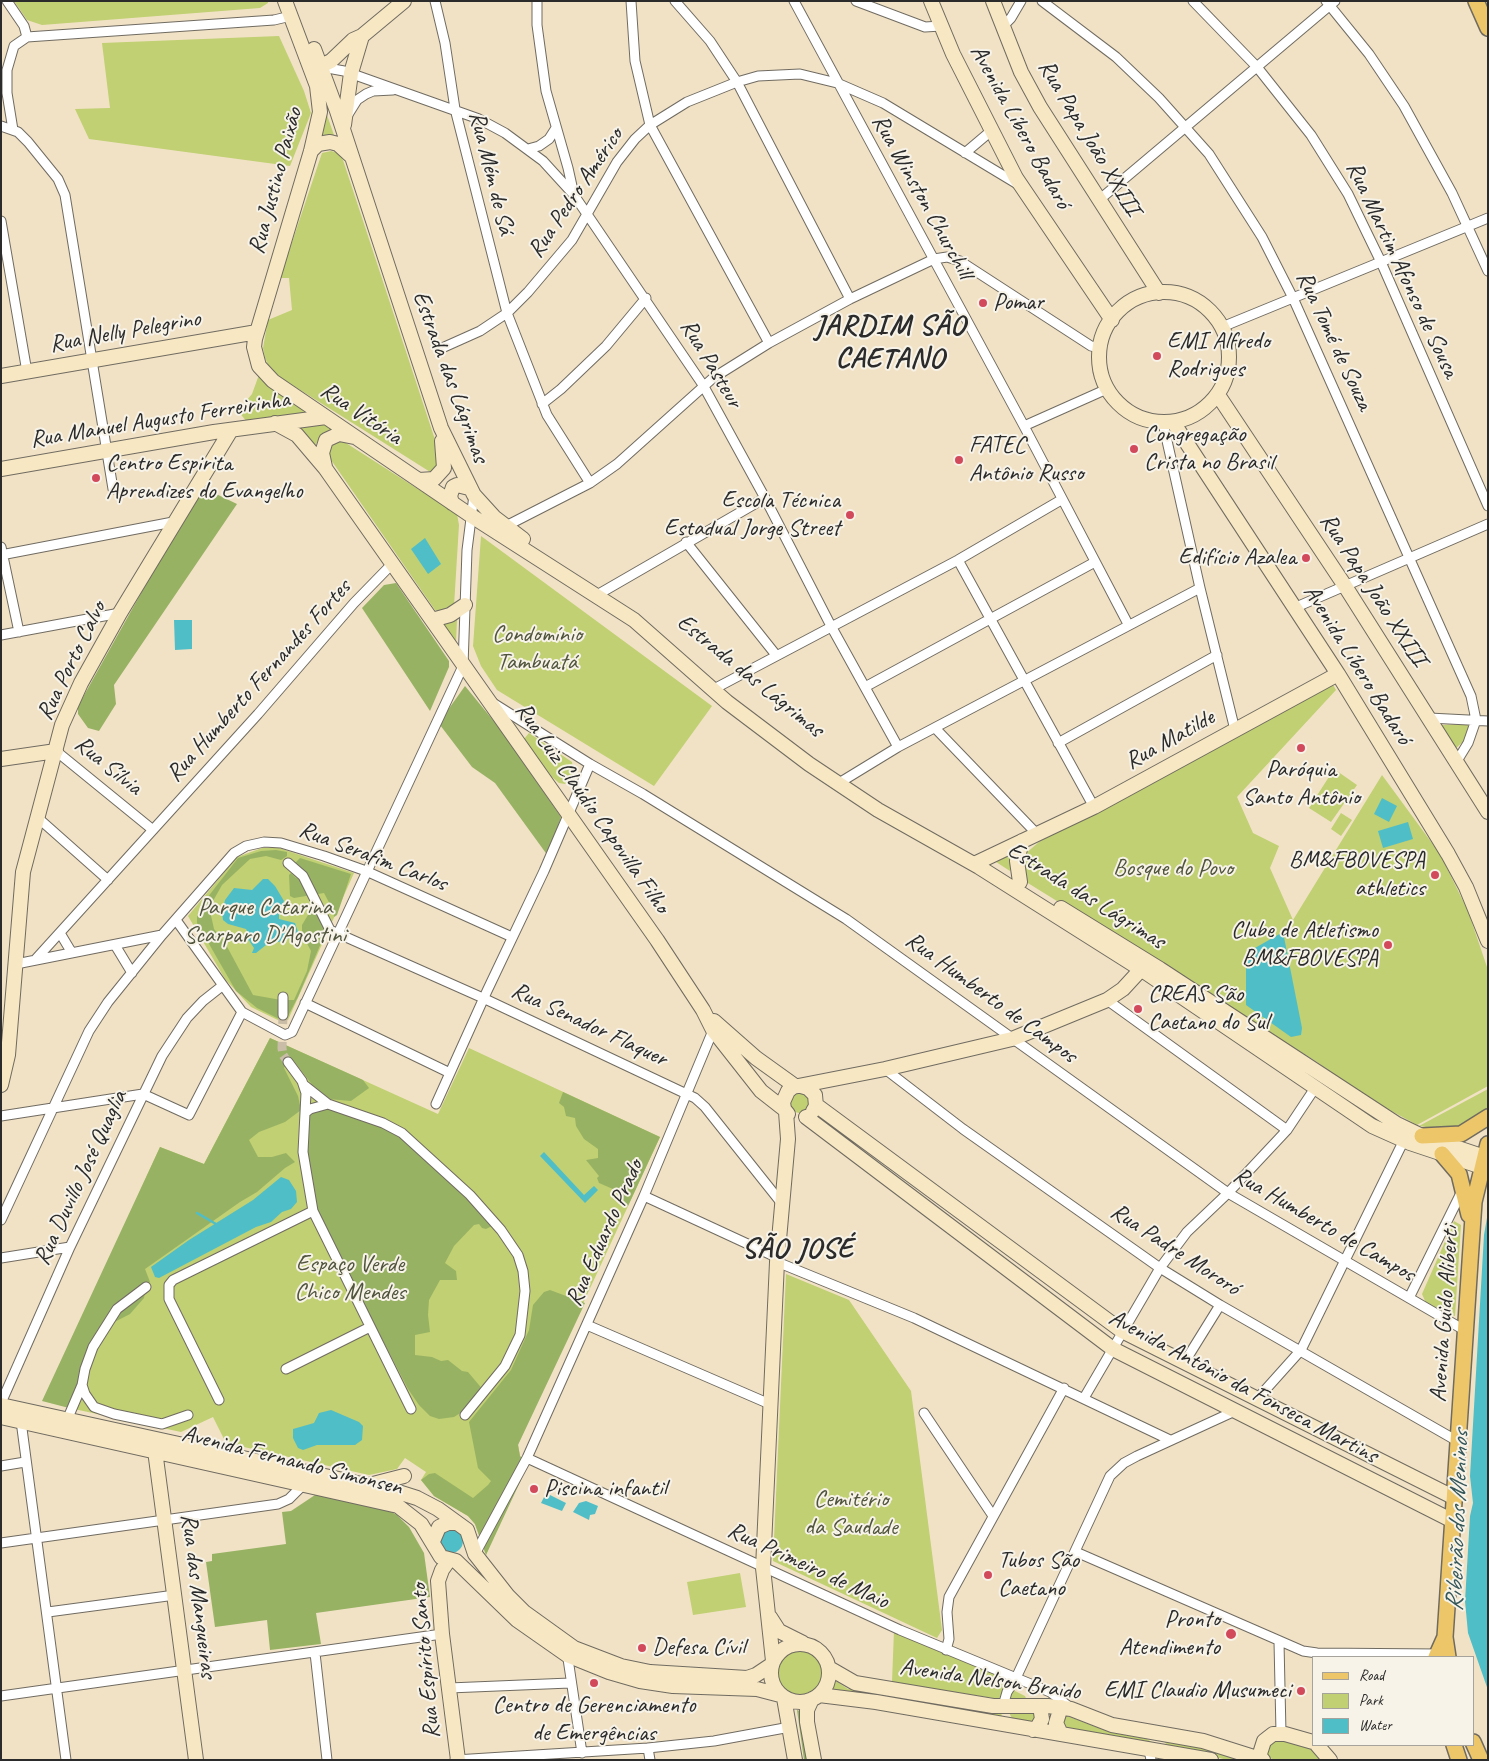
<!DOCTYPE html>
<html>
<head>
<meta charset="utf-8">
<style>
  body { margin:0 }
  #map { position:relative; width:1489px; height:1761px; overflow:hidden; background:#f1e2c6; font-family:Caveat,sans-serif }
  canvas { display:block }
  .frame { position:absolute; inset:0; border:2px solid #2b2b2b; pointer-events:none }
  .legend { position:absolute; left:1312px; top:1656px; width:162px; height:90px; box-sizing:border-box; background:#f7f3e8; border:1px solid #a5a39c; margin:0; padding:6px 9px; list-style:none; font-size:15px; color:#2b2b2b }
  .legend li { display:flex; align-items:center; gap:10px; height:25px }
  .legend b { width:25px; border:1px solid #a5a39c }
</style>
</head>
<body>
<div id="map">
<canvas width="1489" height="1761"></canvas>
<div class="frame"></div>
<ul class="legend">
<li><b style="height:6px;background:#ecc669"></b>Road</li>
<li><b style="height:14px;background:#c0d072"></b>Park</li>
<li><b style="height:14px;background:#50bec7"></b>Water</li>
</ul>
</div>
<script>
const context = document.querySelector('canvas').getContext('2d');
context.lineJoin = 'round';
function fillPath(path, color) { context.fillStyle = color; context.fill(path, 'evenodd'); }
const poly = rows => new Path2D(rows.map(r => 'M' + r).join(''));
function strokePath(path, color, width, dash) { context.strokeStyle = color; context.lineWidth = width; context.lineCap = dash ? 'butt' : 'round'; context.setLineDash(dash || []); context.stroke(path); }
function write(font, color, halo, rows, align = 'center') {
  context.font = font + ' Caveat,sans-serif'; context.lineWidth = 4; context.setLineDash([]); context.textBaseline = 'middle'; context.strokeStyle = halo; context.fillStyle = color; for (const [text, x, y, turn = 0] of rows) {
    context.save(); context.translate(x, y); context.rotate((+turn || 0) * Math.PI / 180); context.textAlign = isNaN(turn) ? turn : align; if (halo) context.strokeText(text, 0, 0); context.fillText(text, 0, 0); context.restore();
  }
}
const green = poly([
  [14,1,268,1,268,3,260,8,42,25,27,20],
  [279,36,304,91,311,113,290,166,89,139,75,109,110,108,102,43],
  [327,115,335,138,322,137],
  [331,151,338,153,343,160,443,464,435,475,278,376,270,369,265,358,263,348,268,320,292,310,289,278,280,278,322,153],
  [260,372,313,414,247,422,238,411,252,394],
  [323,423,334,428,320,436,315,446,300,427],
  [339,441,346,443,457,514,459,525,454,606,452,608,439,612,435,610,329,457,327,452,330,447],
  [481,536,712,706,654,786,497,690,481,666,473,646],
  [457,619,456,643,442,623],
  [1332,683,1336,690,1237,797,1253,833,1279,846,1270,868,1293,920,1382,775,1440,854,1468,911,1488,970,1488,1086,1417,1125,1366,1097,1317,1062,1023,880,1020,866,1025,854,1039,842],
  [1469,724,1465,740,1455,749,1442,725],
  [529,733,572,762,574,776,565,784,559,783,552,777,536,756,524,739],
  [1334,769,1357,785,1331,822,1309,808],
  [1341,813,1352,820,1341,836,1331,829],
  [262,848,279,848,354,873,288,1020,282,1022,251,1007,225,979,188,916,237,857],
  [1014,849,1010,871,993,860],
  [270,1038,438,1114,469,1048,660,1137,518,1444,520,1456,524,1463,486,1555,475,1524,468,1516,434,1496,421,1480,426,1472,405,1458,397,1469,369,1475,235,1445,224,1439,213,1417,181,1432,74,1409,72,1402,110,1257,160,1147,204,1164],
  [1488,1089,1488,1109,1477,1121,1462,1128,1441,1129,1419,1126],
  [807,1091,812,1106,803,1114,791,1111,787,1099,791,1092],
  [1454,1221,1461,1225,1455,1316,1439,1312,1426,1303,1422,1294],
  [786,1274,849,1300,911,1391,942,1630,937,1638,773,1561],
  [740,1573,746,1607,693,1615,687,1582],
  [894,1630,1004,1677,1006,1684,999,1699,892,1682],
  '776 1672a24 24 0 1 1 48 0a24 24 0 1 1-48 0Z',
  [836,1681,848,1689,989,1712,1001,1712,1002,1717,831,1693],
  [1013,1690,1025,1696,1028,1703,1007,1703],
  [1009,1712,1035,1712,1036,1718,1033,1724,1012,1719],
  [1062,1714,1109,1732,1147,1739,1155,1744,1061,1730],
  [1277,1739,1299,1739,1327,1760,1275,1760,1267,1757,1265,1752,1268,1745],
  [1163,1741,1212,1750,1242,1760,1228,1760,1170,1747]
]);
const forest = poly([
  [210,491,237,504,114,685,116,704,99,731,88,728,78,714,78,706,192,502],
  [396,583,449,661,449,667,430,711,362,608,384,585],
  [465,686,497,725,561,817,548,856,495,783,472,767,440,725,445,714],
  [276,850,287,852,287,856,281,860,266,856,250,859,222,885,213,901,210,911,214,929,224,941,253,995,281,1000,294,1000,307,971,311,951,302,934,302,925,311,910,314,911,327,929,298,997,287,1018,281,1020,257,1008,236,991,197,923,197,917,204,902,238,858,261,851],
  [300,858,351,874,337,915,334,917,333,910,324,893,294,898,290,896,289,875,291,873,296,878,303,880,307,873,295,863],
  [270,1038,363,1080,369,1088,351,1101,328,1099,313,1086,294,1061,288,1062,284,1068,298,1096,301,1110,285,1122,259,1132,249,1140,258,1157,272,1157,286,1153,295,1162,285,1168,257,1192,240,1202,145,1269,150,1282,146,1287,144,1298,130,1314,97,1331,90,1343,82,1364,78,1392,69,1408,42,1401,160,1147,204,1164],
  [563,1092,660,1137,628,1206,624,1202,622,1193,599,1183,597,1178,599,1176,586,1160,598,1158,598,1149,584,1139,576,1126,575,1118,566,1116,564,1107,559,1103],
  [327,1106,370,1121,404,1138,452,1180,492,1226,486,1229,482,1228,479,1224,474,1225,454,1246,445,1263,456,1271,457,1280,440,1280,429,1300,428,1315,430,1332,415,1335,415,1355,432,1357,441,1361,448,1360,462,1371,468,1372,484,1391,465,1410,454,1417,439,1419,430,1416,419,1405,408,1389,316,1211,307,1164,307,1119,311,1112],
  [550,1290,585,1303,518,1445,520,1456,528,1465,486,1555,475,1524,468,1516,434,1496,421,1480,429,1474,435,1473,473,1498,488,1485,491,1481,478,1468,469,1422,511,1370,529,1330,533,1305,544,1292],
  [315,1495,384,1508,397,1515,409,1527,424,1553,430,1597,316,1613,321,1644,270,1650,267,1620,215,1627,206,1562,212,1561,212,1554,286,1544,282,1512,291,1511],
  [797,1710,800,1711,808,1760,804,1760]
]);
const water = poly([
  [425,538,441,564,428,574,411,549],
  [174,620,192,620,192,649,175,650],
  [1382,798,1397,806,1389,822,1374,814],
  [1408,822,1413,839,1383,848,1378,831],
  [263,879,268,879,275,886,284,901,279,910,279,919,295,923,298,932,286,940,266,945,256,953,252,953,254,948,248,939,249,935,246,929,228,924,223,920,222,913,225,900,234,888,252,890],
  [1283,932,1302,1028,1301,1035,1291,1037,1246,1005,1246,961,1255,948],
  [544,1152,584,1195,594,1186,598,1190,585,1203,540,1156],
  [281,1177,289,1180,296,1191,297,1202,291,1209,282,1212,271,1222,256,1227,159,1278,155,1277,151,1267,189,1240,253,1200],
  [1488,1212,1488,1690,1468,1633,1465,1601,1470,1516,1473,1503,1470,1476,1484,1235],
  [331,1410,359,1422,363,1426,362,1440,355,1445,317,1445,303,1450,298,1448,293,1438,293,1429,314,1423,319,1413],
  [546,1493,566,1503,562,1511,541,1503],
  [586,1501,598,1506,595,1514,590,1515,589,1520,573,1512,579,1503],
  '439 1541a12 12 0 1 1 24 0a12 12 0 1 1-24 0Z'
]);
const stream = poly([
  [197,1213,216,1224]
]);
const streetTunnel = poly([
  [283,1015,282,1048,283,1055,288,1062]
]);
const street = poly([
  [7,1,24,26,27,37],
  [435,1,445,43,455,109,507,313,547,415,590,483],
  [537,1,537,25,546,91,568,168,574,195],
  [631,1,635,61,650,125,769,343],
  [675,1,710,41,737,82,850,299],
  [794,1,1024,426,1128,624],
  [856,1,925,27,941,26],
  [1042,1,1116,57,1159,98,1209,154,1262,237,1293,298,1471,696,1476,720,1468,743,1457,761],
  [1193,1,1257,67,1311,135,1348,194,1381,262,1488,506],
  [1326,1,1369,54,1404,106,1452,193,1488,271],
  [1002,27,1011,18,1021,1],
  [322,67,344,71,479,119,505,133,543,161,574,195,703,385,765,498,831,626,898,747],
  [347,116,357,100,366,94,373,91,393,90],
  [1,126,18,132,28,142,58,179,65,195,113,489],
  [13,130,7,93,7,70,14,46,27,37,274,20,291,16],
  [528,149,539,146,549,139,556,128],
  [965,153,991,131],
  [1099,200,1335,1],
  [1,221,27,372],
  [1222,327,1488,218],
  [442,348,480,331,507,313,528,292,572,240,617,162,635,139,650,125,687,102,737,82,758,76,800,74,837,83,883,103,1019,185],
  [542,404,561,389,606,346,646,298],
  [1163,423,1200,588,1235,730],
  [1024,426,1107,389],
  [506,526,590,483,617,464,713,378,769,343,850,299,934,259,947,257,960,261,1091,346,1100,348],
  [686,542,776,655],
  [1,547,19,632],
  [1,555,173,522],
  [958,560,1094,807],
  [597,595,765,498],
  [1294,608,1488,524],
  [1,635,120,613],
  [865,687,1095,562],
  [712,690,958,560,1061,500],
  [493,703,590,764,643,794,846,919,1228,1193,1466,1331],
  [1429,718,1488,721],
  [935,728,1037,834],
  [1058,743,1217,655],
  [56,751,153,830],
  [839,783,898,747,1200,588],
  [37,817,108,880],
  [288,863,303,876,330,930,483,998,695,1098,705,1107,783,1205],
  [176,920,242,1012,285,1035,292,1032,463,666,467,550,474,495],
  [60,933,72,953],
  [115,945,132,973],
  [35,960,258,714,354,603,393,563],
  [16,964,162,935],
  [283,997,283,1015],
  [1107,1000,1287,1130],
  [305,1003,450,1073],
  [288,1062,302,1081,306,1093,303,1152,313,1211],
  [885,1069,963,1129,1160,1268,1220,1305,1459,1442],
  [304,1085,328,1104,383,1123,402,1133,470,1195,501,1230,518,1255,523,1271,525,1291,520,1335,505,1366,465,1415],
  [436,1104,487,991,544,871,590,764],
  [305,1113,310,1109,328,1104],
  [1,1116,143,1094,189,1115,242,1012],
  [644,1196,778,1258],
  [1,1220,89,1031,108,1002,162,935,234,853,246,846,264,842,281,843,324,856,366,871,512,937],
  [1,1258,70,1247],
  [777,1262,914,1318,1170,1440],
  [146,1287,117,1309,93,1347,85,1369,82,1385,85,1394,94,1407,114,1414,162,1424,188,1415],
  [1409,1298,1462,1191],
  [587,1325,772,1405],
  [1184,1363,1220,1305],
  [286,1369,370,1327],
  [1084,1398,1160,1268,1187,1232,1228,1193,1287,1130,1315,1088],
  [1258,1398,1301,1350,1404,1140],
  [219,1400,169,1299,169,1285,173,1280,313,1211,411,1409],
  [1,1403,70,1247,162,1056,187,1018,203,1001,222,986],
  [924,1413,993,1516],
  [67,1420,82,1385],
  [21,1421,66,1760],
  [527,1458,900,1630,1050,1692,1071,1708],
  [1,1466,25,1462],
  [1,1543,278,1504,289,1499,304,1484],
  [1076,1552,1303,1651,1317,1653,1439,1654],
  [475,1554,527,1458,644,1196,714,1028],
  [48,1612,175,1595],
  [1279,1642,1281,1733],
  [946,1650,949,1639,947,1612,949,1597,1064,1388],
  [567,1652,582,1753],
  [315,1653,327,1760],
  [449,1688,570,1683],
  [1,1696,442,1634],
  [1003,1706,1007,1692,1016,1678,1110,1476,1124,1463,1137,1456,1235,1411],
  [648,1748,650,1760],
  [1149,1750,1151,1760],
  [455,1760,648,1748,714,1741,790,1727]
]);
const secondary = poly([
  [285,1,317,86,320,112,311,151,255,339,254,347,259,366,273,381,470,515,634,620,727,702,809,764,878,810,979,867,1142,970,1372,1126,1410,1143,1488,1169],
  [931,1,953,54,1016,178,1112,320],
  [993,1,1021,72,1040,107,1159,293],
  [314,49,337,111,441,428,474,495,494,517,523,539],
  [313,70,331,61,353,40,362,36,404,1],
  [344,125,351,73,362,36],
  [311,151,318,144,330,142,338,144,350,155],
  '1099 357a65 65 0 1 1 130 0a65 65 0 1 1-130 0Z',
  [1,376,257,332],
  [1218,395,1345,586,1488,812],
  [1173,422,1338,674,1448,854,1466,887,1488,941],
  [275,423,297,435,325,468,657,940,703,1010,713,1030,761,1091,784,1109],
  [325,467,322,453,326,440,339,434,354,437],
  [1,469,214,432,326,417],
  [419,480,434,479,444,468,442,441],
  [452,503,450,496,453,487,457,485,469,488],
  [432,620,450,615,465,605],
  [1,759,56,751],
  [974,864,1094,807,1338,674],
  [1020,882,1017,861,1022,841],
  [1061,908,1160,969,1397,1124,1422,1136,1488,1158],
  [714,1021,756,1058,795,1086],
  [1,1085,8,1055,23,872,62,725,81,683,120,613,231,430],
  [801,1086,808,1088,815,1095,816,1106,813,1111],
  [816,1105,1122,1331,1455,1498],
  [788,1114,784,1109,783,1102,788,1091,793,1087,885,1069,1012,1039,1107,1000,1123,989,1146,964],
  [806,1117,1113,1349,1453,1521],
  [1,1405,398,1492,417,1498,438,1509,467,1530,475,1554,508,1596,524,1612,574,1648,621,1666,650,1672,747,1678,756,1675,771,1665],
  [1,1417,398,1506,421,1524,441,1557,456,1561,517,1620,567,1655,609,1672,640,1681,673,1686,757,1689,780,1695],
  [154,1443,196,1760],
  [369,1485,404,1476],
  [433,1541,439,1527,448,1523,456,1523],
  [449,1560,442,1570,438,1581,442,1634,458,1760],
  [770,1617,779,1631,803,1643],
  '771 1673a29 29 0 1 1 58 0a29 29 0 1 1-58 0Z',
  [773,1661,763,1568,777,1262,788,1139,786,1112],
  [829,1668,855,1683,993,1706,1048,1706,1071,1709,1112,1725,1203,1741,1263,1760],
  [819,1695,876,1702,1211,1760],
  [784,1698,795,1760],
  [812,1699,807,1710,807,1722,814,1760],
  [1033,1730,1037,1728,1042,1719,1040,1706],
  [1061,1734,1056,1723,1061,1707],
  [1317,1745,1330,1760],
  [1258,1760,1264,1741,1273,1734,1285,1734,1313,1742]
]);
const primary = poly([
  [1476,1,1488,28],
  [1422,1136,1461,1134,1488,1117],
  [1442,1154,1459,1174,1469,1215],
  [1436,1657,1445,1637],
  [1448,1657,1445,1637,1474,1202,1488,1144],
  [1473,1742,1481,1760],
  [1454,1745,1459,1760]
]);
const markers = [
  [983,303,5,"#d1495b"],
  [1157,356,5,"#d1495b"],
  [1134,449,5,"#d1495b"],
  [959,460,5,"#d1495b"],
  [96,478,5,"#d1495b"],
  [850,515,5,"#d1495b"],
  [1306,558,5,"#d1495b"],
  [1301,748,5,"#d1495b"],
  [1435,875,5,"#d1495b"],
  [1388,945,5,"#d1495b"],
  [1138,1009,5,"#d1495b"],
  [534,1489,5,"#d1495b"],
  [988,1575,5,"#d1495b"],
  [1231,1634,6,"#d1495b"],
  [642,1648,5,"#d1495b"],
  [594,1683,5,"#d1495b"],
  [1301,1691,5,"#d1495b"]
];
const streetNames = [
  ["Avenida Líbero Badaró",1020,127,61],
  ["Rua Papa João XXIII",1089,138,59],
  ["Rua Mém de Sá",491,173,76],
  ["Rua Justino Paixão",276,181,-75],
  ["Rua Pedro Américo",576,193,-56],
  ["Rua Winston Churchill",922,197,61],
  ["Rua Martim Afonso de Sousa",1402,270,65],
  ["Rua Nelly Pelegrino",125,332,-10],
  ["Rua Tomé de Souza",1334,341,65],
  ["Rua Pasteur",711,364,59],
  ["Estrada das Lágrimas",450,377,70],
  ["Rua Vitória",361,414,34],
  ["Rua Manuel Augusto Ferreirinha",160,420,-9],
  ["Rua Papa João XXIII",1373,590,57],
  ["Rua Porto Calvo",72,661,-64],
  ["Avenida Líbero Badaró",1357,665,58],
  ["Estrada das Lágrimas",750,676,39],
  ["Rua Humberto Fernandes Fortes",259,681,-48],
  ["Rua Matilde",1170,740,-29],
  ["Rua Sílvia",108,766,39],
  ["Rua Luiz Claúdio Capovilla Filho",592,808,55],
  ["Rua Serafim Carlos",373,857,21],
  ["Estrada das Lágrimas",1086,896,32],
  ["Rua Humberto de Campos",991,998,36],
  ["Rua Senador Flaquer",589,1025,25],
  ["Rua Duvillo José Quaglia",81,1178,-65],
  ["Rua Humberto de Campos",1324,1225,30],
  ["Rua Eduardo Prado",605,1233,-66],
  ["Rua Padre Mororó",1175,1250,33],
  ["Avenida Guido Aliberti",1445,1314,-86],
  ["Avenida Antônio da Fonseca Martins",1243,1387,28],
  ["Avenida Fernando Simonsen",292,1461,14],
  ["Rua Primeiro de Maio",808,1566,25],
  ["Rua das Mangueiras",198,1596,83],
  ["Rua Espírito Santo",426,1661,-95],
  ["Avenida Nelson Braido",990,1680,8]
];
const poiNames = [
  ["Pomar",993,303],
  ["EMI Alfredo",1167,342],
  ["Rodrigues",1167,370],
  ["Congregação",1144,435],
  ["Crista no Brasil",1144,463],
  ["FATEC",969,446],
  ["Antônio Russo",969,474],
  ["Centro Espirita",106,464],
  ["Aprendizes do Evangelho",106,492],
  ["Escola Técnica",840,501,"right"],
  ["Estadual Jorge Street",840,529,"right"],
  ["Edifício Azalea",1296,558,"right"],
  ["Paróquia",1301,770,"center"],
  ["Santo Antônio",1301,798,"center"],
  ["BM&FBOVESPA",1425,861,"right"],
  ["athletics",1425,889,"right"],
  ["Clube de Atletismo",1378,931,"right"],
  ["BM&FBOVESPA",1378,959,"right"],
  ["CREAS São",1148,995],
  ["Caetano do Sul",1148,1023],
  ["Piscina infantil",544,1489],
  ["Tubos São",998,1561],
  ["Caetano",998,1589],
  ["Pronto",1220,1620,"right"],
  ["Atendimento",1220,1648,"right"],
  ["Defesa Cívil",652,1648],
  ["EMI Claudio Musumeci",1291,1691,"right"],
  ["Centro de Gerenciamento",594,1706,"center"],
  ["de Emergências",594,1734,"center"]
];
const parkNames = [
  ["Condomínio",537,635],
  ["Tambuatá",537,663],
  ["Bosque do Povo",1173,869],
  ["Parque Catarina",265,908],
  ["Scarparo D'Agostini",265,936],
  ["Espaço Verde",350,1265],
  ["Chico Mendes",350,1293],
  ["Cemitério",851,1500],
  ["da Saudade",851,1528]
];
const waterNames = [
  ["Ribeirão dos Meninos",1458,1521,-88]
];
const districtNames = [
  ["JARDIM SÃO",890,326],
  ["CAETANO",890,359],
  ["SÃO JOSÉ",798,1249]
];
fillPath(green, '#c0d072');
fillPath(forest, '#98b264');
fillPath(water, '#50bec7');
strokePath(stream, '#50bec7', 2.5);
strokePath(streetTunnel, '#c9bda7', 9, [9, 4.5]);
strokePath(street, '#706b61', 11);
strokePath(secondary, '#706b61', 16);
strokePath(primary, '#706b61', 18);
strokePath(street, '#fff', 9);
strokePath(secondary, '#f7e8c3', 14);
strokePath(primary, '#ecc669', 15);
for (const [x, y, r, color] of markers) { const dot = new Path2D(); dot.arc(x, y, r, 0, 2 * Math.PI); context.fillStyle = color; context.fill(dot); strokePath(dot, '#f7f3e8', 2); }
write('24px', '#2b2b2b', '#f7f3e8', streetNames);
write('24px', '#2b2b2b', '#f7f3e8', poiNames, 'left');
write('24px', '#50543d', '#f7f3e8', parkNames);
write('italic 25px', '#36575a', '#f7f3e8', waterNames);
context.letterSpacing = '1px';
write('bold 29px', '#2b2b2b', '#f7f3e8', districtNames);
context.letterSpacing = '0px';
</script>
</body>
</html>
